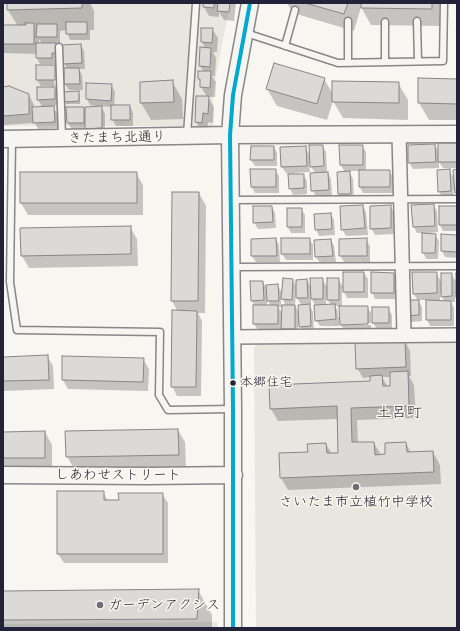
<!DOCTYPE html>
<html>
<head>
<meta charset="utf-8">
<style>
  body { margin:0 }
  #map { position:relative; width:460px; height:631px; overflow:hidden; background:#f8f6f0; font-family:Caveat,sans-serif }
  canvas { display:block }
  .frame { position:absolute; inset:0; border:4px solid #22223b; pointer-events:none }
</style>
</head>
<body>
<div id="map">
<canvas width="460" height="631"></canvas>
<div class="frame"></div>
</div>
<script>
const context = document.querySelector('canvas').getContext('2d');
context.lineJoin = 'round';
function fillPath(path, color) { context.fillStyle = color; context.fill(path, 'evenodd'); }
const poly = rows => new Path2D(rows.map(r => 'M' + r).join(''));
function strokePath(path, color, width, dash) { context.strokeStyle = color; context.lineWidth = width; context.lineCap = dash ? 'butt' : 'round'; context.setLineDash(dash || []); context.stroke(path); }
function write(font, color, halo, rows, align = 'center') {
  context.font = font + ' Caveat,"Klee One",sans-serif'; context.lineWidth = 3; context.setLineDash([]); context.textBaseline = 'middle'; context.strokeStyle = halo; context.fillStyle = color; for (const [text, x, y, turn = 0] of rows) {
    context.save(); context.translate(x, y); context.rotate((+turn || 0) * Math.PI / 180); context.textAlign = isNaN(turn) ? turn : align; if (halo) context.strokeText(text, 0, 0); context.fillText(text, 0, 0); context.restore();
  }
}
const built = poly([
  [3,3,230,3,213,92,213,126,3,126],
  [259,342,457,342,457,628,256,628,254,347]
]);
const green = poly([
  [218,622,217,628,3,628,3,624]
]);
const shadow = poly([
  [8,3,90,3,94,11,94,30,90,30,90,40,70,40,67,33,67,30,60,31,60,43,55,43,59,51,59,59,55,59,55,64,40,64,37,58,37,54,3,53,3,26,18,26,8,10],
  [39,39,42,44,39,44],
  [204,3,236,3,234,21,224,20,219,12,219,17,209,16,204,7],
  [287,3,360,3,362,6,362,3,439,3,441,7,441,26,371,25,361,7,354,31,293,13],
  [202,29,212,29,218,38,217,52,213,52,216,58,215,76,212,76,216,82,215,97,208,97,214,107,213,123,208,122,207,132,201,132,196,122,197,97,207,97,201,87,201,83,199,79,204,72,200,66,201,48,205,48,202,42],
  [81,45,84,51,85,69,79,69,82,75,83,90,69,90,65,84,67,69,64,63],
  [54,65,58,72,58,86,53,86,58,94,58,105,52,106,57,113,58,128,38,129,35,123,3,125,3,88,29,95,34,105,34,108,43,108,38,100,51,88,51,86,41,86,37,80],
  [54,71,56,71,56,85,54,85],
  [324,79,333,94,398,83,408,100,408,120,343,118,333,101,327,120,277,106,267,89],
  [457,80,457,120,429,120,419,103],
  [172,81,182,99,183,119,151,120,141,103,141,83],
  [87,84,111,85,115,92,114,106,130,106,133,113,133,126,116,126,112,119,112,107,101,106,105,114,105,134,75,135,68,123,83,108,86,112,97,107,97,106,90,105,87,99],
  [78,92,80,95,80,104,66,104,65,101],
  [457,144,457,168,443,168,439,162,439,168,413,169,409,162,435,145,439,152],
  [322,146,326,152,327,172,331,179,332,196,316,196,312,190,315,173,309,163,310,172,294,173,294,175,303,175,307,181,307,194,293,195,290,188,289,173,286,173,282,167,281,148,305,147,311,157],
  [340,146,362,146,366,152,366,171,389,171,393,177,393,193,363,193,360,187,360,171,349,171,353,179,354,200,343,200,339,194,345,173,341,165],
  [274,147,277,153,277,166,255,166,251,160],
  [275,170,279,176,279,193,255,193,252,187],
  [449,170,455,180,457,170,457,195,453,189,454,197,443,198,439,191],
  [136,173,143,185,143,215,28,215,21,203],
  [199,193,206,206,205,313,198,313,202,321,201,396,177,396,172,386,178,312,172,301],
  [433,205,437,211,438,232,429,233,429,234,435,235,439,241,438,259,426,259,423,252,423,233,417,233,414,227,412,206],
  [363,206,366,212,368,235,346,236,342,229],
  [390,206,394,212,394,234,375,235,371,228],
  [272,207,275,213,276,228,258,229,254,222],
  [457,207,457,231,443,231,440,225],
  [288,209,301,209,305,215,305,233,291,233,288,227],
  [331,214,334,220,335,235,319,236,316,229],
  [130,227,137,239,138,266,29,268,22,256],
  [457,236,457,258,445,257,442,251],
  [276,239,279,245,280,262,256,262,252,256,252,240],
  [282,239,309,239,313,245,313,260,286,260,282,254],
  [366,239,370,246,370,262,344,262,340,255],
  [331,240,334,246,336,262,320,263,316,257],
  [364,273,368,279,368,298,347,298,342,288,342,307,367,307,371,313,371,323,342,323,342,325,371,325,371,330,344,330,339,321,339,326,320,326,316,320,315,305,311,297,311,304,309,304,313,312,314,332,304,333,298,323,298,335,286,335,281,327,281,330,258,330,254,324,254,306,255,306,252,301,263,282,267,289,277,285,281,291,281,306,286,306,282,298,293,280,297,288,307,280,312,289,322,279,328,288,338,279,344,288],
  [296,291,297,291,297,298,302,306,299,314,295,305],
  [326,297,331,305,326,305],
  [267,299,271,306,267,306],
  [335,306,340,306,340,317,338,317,338,311],
  [278,307,283,307,283,314],
  [436,273,442,283,451,274,457,283,457,274,457,298,455,295,455,302,451,302,454,308,454,326,430,326,427,319,427,300,418,300,422,307,422,321,410,322,406,315,418,301,414,294],
  [440,293,445,302,433,301,433,300,440,300],
  [393,274,397,280,397,299,375,299,372,292],
  [388,308,392,315,392,329,377,329,373,323],
  [405,341,410,351,411,376,409,376,414,385,416,418,357,420,358,443,374,443,381,455,386,455,406,443,411,453,433,452,440,465,441,484,288,490,281,478,309,453,326,444,332,454,340,454,338,419,278,421,271,409,371,382,371,377,363,378,357,368],
  [382,377,391,377,391,386,388,387],
  [47,356,53,366,54,389,3,391,3,358],
  [143,359,149,369,148,391,68,389,63,380],
  [178,430,185,442,186,467,74,469,67,456],
  [45,432,52,445,52,470,3,470,3,433],
  [103,492,108,501,120,501,162,494,168,503,168,563,64,563,58,554],
  [198,590,212,615,212,628,3,628,3,592]
]);
const building = poly([
  [7,3,82,3,82,8,7,10,7,3],
  [203,3,214,3,214,8,203,7,203,3],
  [218,3,230,3,229,12,217,11,218,3],
  [305,3,348,3,344,14,305,3],
  [361,3,432,3,432,9,361,8,361,3],
  [66,22,87,22,87,34,66,34,66,22],
  [25,23,34,23,34,44,3,44,3,25,26,25,25,23],
  [37,24,57,24,57,37,36,37,37,24],
  [201,28,213,28,212,43,201,42,201,28],
  [36,43,56,43,56,53,52,53,52,58,36,58,36,43],
  [81,44,82,63,63,64,62,45,81,44],
  [200,47,211,48,210,67,199,66,200,47],
  [274,63,325,78,317,104,266,89,274,63],
  [36,65,55,65,55,80,36,80,36,65],
  [64,68,79,68,80,84,64,84,64,68],
  [198,71,211,71,210,88,200,87,200,79,198,79,198,71],
  [418,78,457,79,457,104,418,103,418,78],
  [173,80,174,102,140,103,140,82,173,80],
  [332,81,399,82,399,103,332,102,332,81],
  [86,83,112,84,111,101,86,99,86,83],
  [9,86,29,94,29,114,3,116,3,87,9,86],
  [37,87,55,87,55,99,37,100,37,87],
  [79,91,79,101,64,102,63,92,79,91],
  [196,96,209,96,208,114,203,113,202,123,195,122,196,96],
  [111,105,130,105,130,120,111,120,111,105],
  [54,106,55,122,33,123,32,107,54,106],
  [102,106,102,128,85,129,85,107,102,106],
  [66,107,84,107,84,123,67,123,66,107],
  [438,143,457,143,457,162,438,162,438,143],
  [435,144,436,162,408,163,408,145,435,144],
  [309,145,323,145,324,166,310,167,309,145],
  [339,145,363,145,363,165,340,165,339,145],
  [251,146,274,146,274,160,250,160,251,146],
  [306,146,307,166,281,167,280,147,306,146],
  [250,169,276,169,276,187,251,187,250,169],
  [450,169,451,191,438,192,437,170,450,169],
  [457,169,457,192,455,193,453,170,457,169],
  [359,170,390,170,390,187,359,187,359,170],
  [350,171,351,194,338,194,337,172,350,171],
  [20,172,137,172,137,203,20,203,20,172],
  [328,172,329,190,311,191,310,173,328,172],
  [288,174,304,174,304,188,289,189,288,174],
  [172,192,199,192,198,301,171,301,172,192],
  [434,204,435,226,413,227,411,205,434,204],
  [363,205,365,228,341,230,340,206,363,205],
  [391,205,391,228,370,229,370,206,391,205],
  [253,206,272,206,273,222,253,223,253,206],
  [439,206,457,206,457,225,439,225,439,206],
  [287,208,302,208,302,227,287,227,287,208],
  [331,213,332,229,315,230,314,214,331,213],
  [131,226,131,254,21,256,20,228,131,226],
  [422,233,436,234,435,253,422,253,422,233],
  [441,234,457,235,457,252,441,251,441,234],
  [276,238,277,256,251,256,251,239,276,238],
  [281,238,310,238,310,254,281,254,281,238],
  [367,238,367,256,339,256,339,239,367,238],
  [331,239,333,256,315,257,314,240,331,239],
  [343,272,364,272,364,292,343,292,343,272],
  [371,272,394,273,394,293,371,293,371,272],
  [412,272,437,272,437,293,413,294,412,272],
  [441,273,452,273,452,296,441,297,441,273],
  [456,273,457,273,457,298,456,298,456,273],
  [283,278,293,279,292,300,281,299,283,278],
  [310,278,323,278,323,299,311,299,310,278],
  [327,278,339,278,339,300,327,300,327,278],
  [307,279,308,298,296,298,296,280,307,279],
  [250,281,263,281,264,300,251,301,250,281],
  [278,284,279,301,267,301,266,285,278,284],
  [405,300,419,300,419,315,405,316,405,300],
  [426,300,451,301,451,320,426,320,426,300],
  [310,304,311,326,299,327,298,305,310,304],
  [335,304,336,319,315,321,314,305,335,304],
  [253,305,278,305,278,324,253,324,253,305],
  [282,305,295,305,295,329,281,329,282,305],
  [339,306,368,306,368,324,340,325,339,306],
  [372,307,389,307,389,323,372,323,372,307],
  [172,310,197,311,196,387,171,387,172,310],
  [405,340,406,367,356,369,355,342,405,340],
  [48,355,49,380,3,381,3,357,48,355],
  [62,356,144,358,143,382,62,380,62,356],
  [408,371,409,406,351,408,352,442,374,442,375,455,385,454,385,443,406,442,407,452,433,451,434,472,280,478,279,453,308,452,307,444,326,443,327,453,338,453,337,406,270,409,269,385,370,381,370,376,382,375,383,386,390,386,390,372,408,371],
  [178,429,179,455,66,457,65,431,178,429],
  [45,431,45,458,3,458,3,432,45,431],
  [57,491,104,491,104,500,119,500,118,493,163,493,163,554,57,554,57,491],
  [199,589,197,619,3,620,3,591,199,589]
]);
const service = poly([
  [348,21,348,63],
  [417,21,418,61],
  [385,22,385,62],
  [246,33,338,63,443,61,444,3],
  [285,46,295,10],
  [59,47,62,137],
  [187,135,196,3],
  [12,140,10,282,17,330,160,332,159,395,168,410,232,409],
  [232,200,457,199],
  [233,267,457,266]
]);
const minor = poly([
  [399,134,404,334],
  [233,337,457,335]
]);
const tertiary = poly([
  [3,139,230,135,457,134],
  [3,475,147,476,234,475],
  [233,628,233,409,230,135,233,95,250,3]
]);
const bus1 = poly([
  [233,628,233,409,230,135,233,95,250,3]
]);
const markers = [
  [233,383,3.5,"#22223b"],
  [356,487,4,"#6d6c7a"],
  [100,605,4,"#6d6c7a"]
];
const busNames = [
  ["本郷住宅",240,383]
];
const streetNames = [
  ["きたまち北通り",117,138,-1],
  ["しあわせストリート",118,475]
];
const poiNames = [
  ["さいたま市立植竹中学校",356,502],
  ["ガーデンアクシス",108,605,"left"]
];
const neighbourhoodNames = [
  ["土呂町",399,413]
];
fillPath(built, '#e9e6e0');
fillPath(green, '#e8e6e0');
fillPath(shadow, '#0003');
fillPath(building, '#dbdad7');
strokePath(building, '#878688', 1);
strokePath(service, '#878688', 9);
strokePath(minor, '#878688', 16);
strokePath(tertiary, '#878688', 19);
strokePath(service, '#f6f5f1', 6);
strokePath(minor, '#f6f5f1', 13);
strokePath(tertiary, '#f6f5f1', 16);
strokePath(bus1, '#00a9ce', 4);
for (const [x, y, r, color] of markers) { const dot = new Path2D(); dot.arc(x, y, r, 0, 2 * Math.PI); context.fillStyle = color; context.fill(dot); strokePath(dot, '#fbf7ec', 1.5); }
write('13px', '#22223b', '#fbf7ec', busNames, 'left');
write('14px', '#22223b', '#fbf7ec', streetNames);
write('14px', '#22223b', '#fbf7ec', poiNames);
write('15px', '#22223b', '#fbf7ec', neighbourhoodNames);
</script>
</body>
</html>
